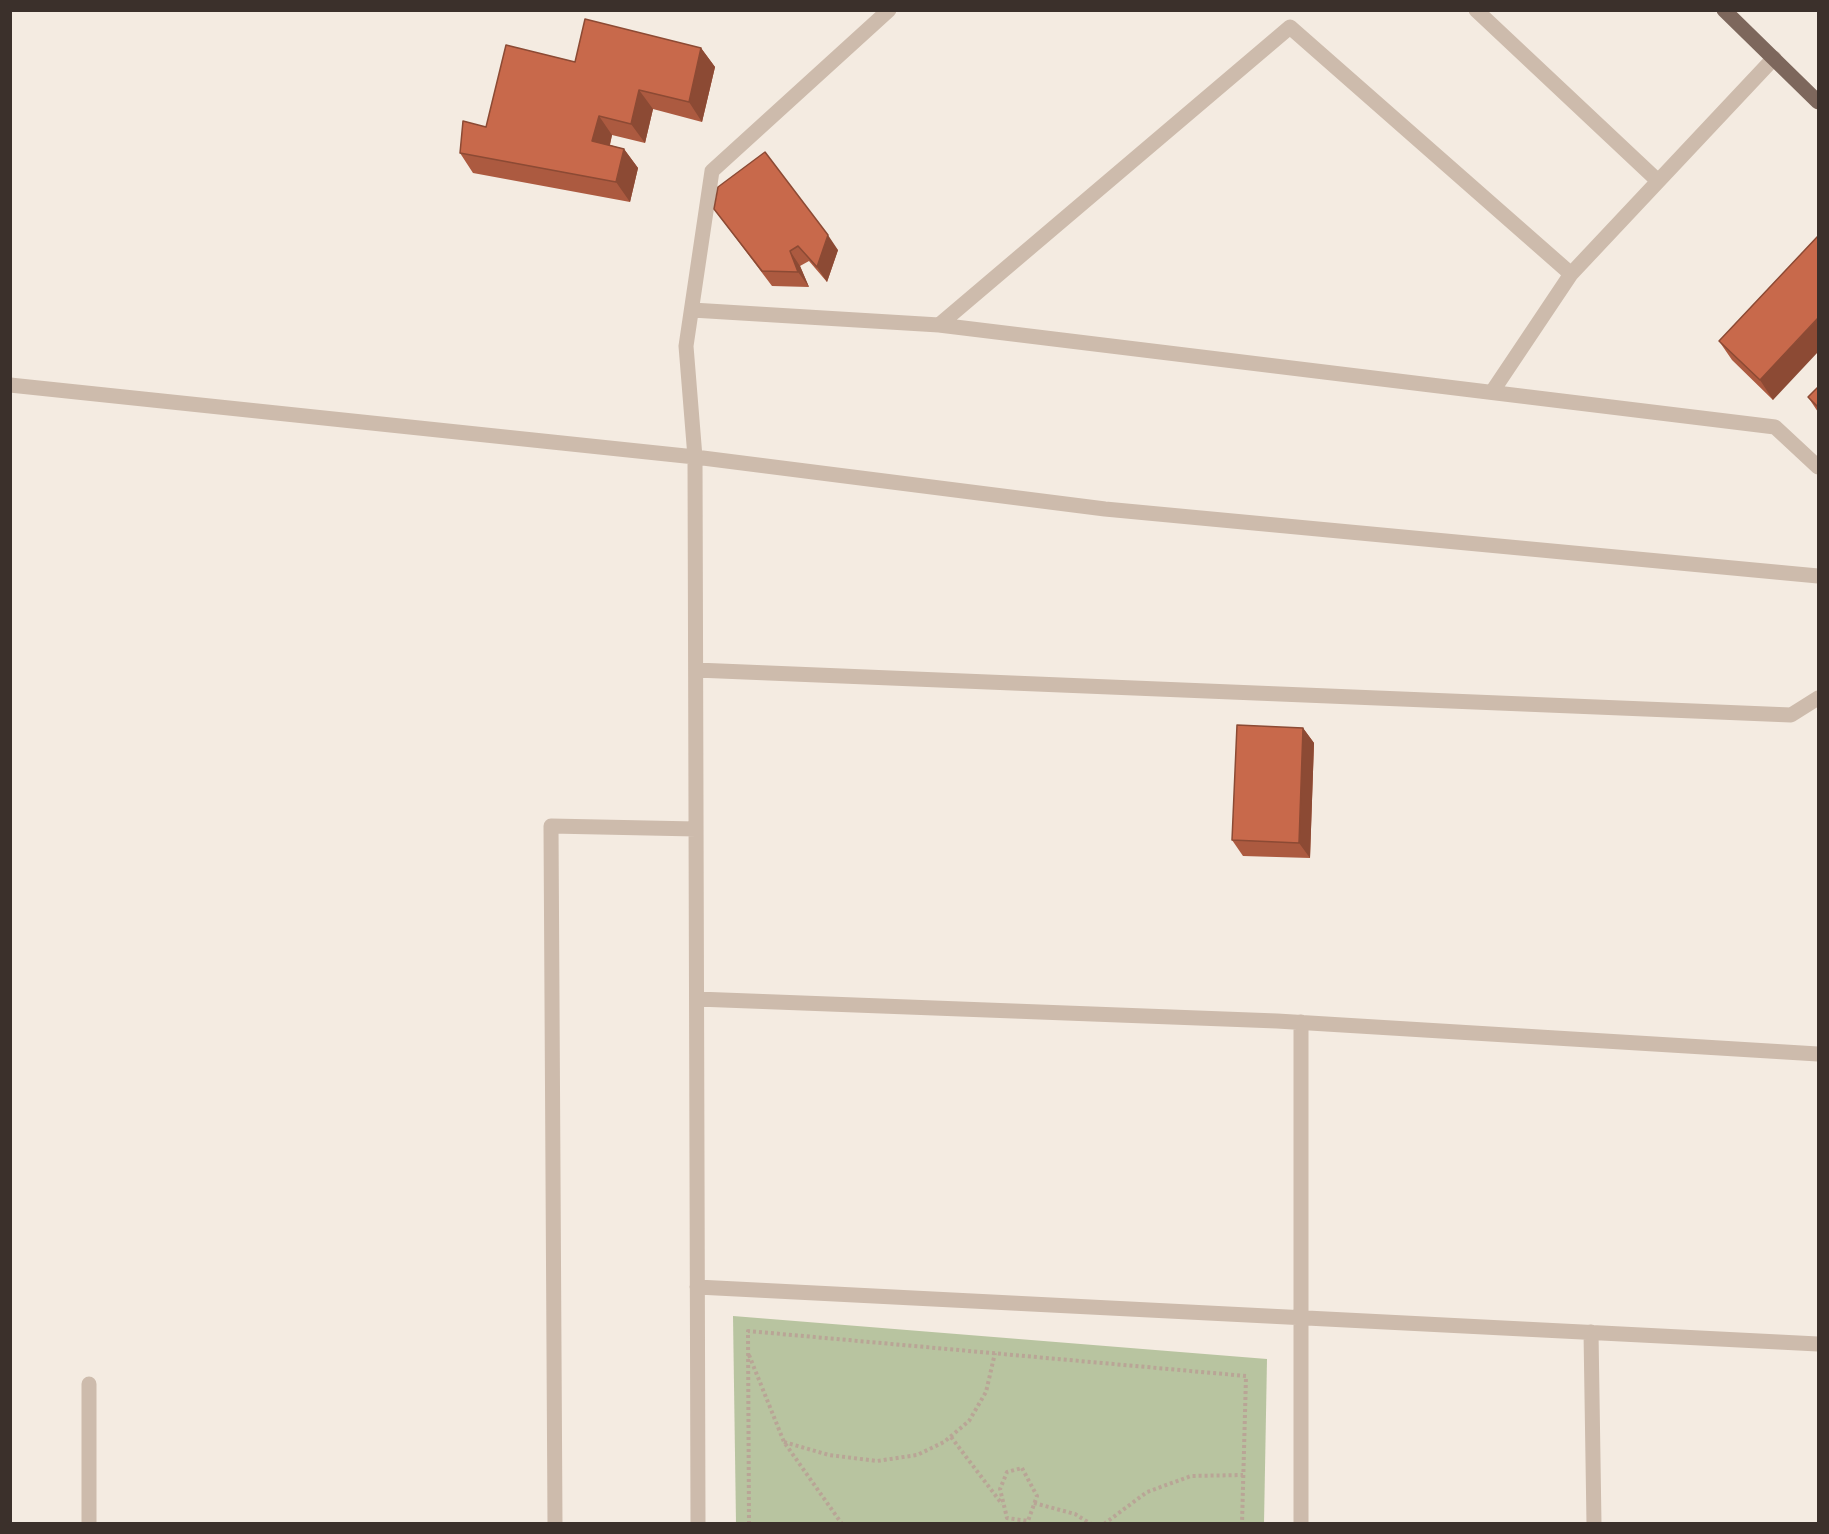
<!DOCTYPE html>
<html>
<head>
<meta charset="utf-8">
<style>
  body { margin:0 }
  #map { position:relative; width:1829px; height:1534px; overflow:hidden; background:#f4ebe1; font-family:"Public Sans",sans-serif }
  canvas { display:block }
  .frame { position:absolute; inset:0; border:12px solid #3b302b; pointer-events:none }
</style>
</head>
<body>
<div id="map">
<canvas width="1829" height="1534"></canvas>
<div class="frame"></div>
</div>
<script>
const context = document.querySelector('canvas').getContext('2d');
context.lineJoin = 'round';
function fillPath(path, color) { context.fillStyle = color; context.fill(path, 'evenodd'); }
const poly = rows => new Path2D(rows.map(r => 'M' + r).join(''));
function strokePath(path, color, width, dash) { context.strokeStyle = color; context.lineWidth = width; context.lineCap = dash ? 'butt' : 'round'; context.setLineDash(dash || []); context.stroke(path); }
const green = poly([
  [733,1316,1267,1359,1264,1523,736,1523]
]);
const path = poly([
  [749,1355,784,1442,842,1524],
  [951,1437,1002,1504],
  [784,1442,829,1455,877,1461,917,1455,944,1442,969,1421,986,1392,995,1353],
  [1022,1468,1037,1496,1028,1521,1007,1518,1000,1489,1007,1472,1022,1468],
  [1034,1503,1075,1514,1091,1524],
  [749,1524,748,1331,1246,1376,1242,1524],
  [1104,1524,1147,1492,1191,1476,1243,1475]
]);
const minor = poly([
  [1476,10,1658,181],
  [692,310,939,325,1775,427,1818,467],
  [939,325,1290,27,1571,274],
  [10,385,695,457,1105,509,1818,576],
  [1492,392,1571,274,1774,58],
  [696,670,1791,715,1818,698],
  [697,999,1277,1021,1818,1054],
  [1301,1022,1301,1524],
  [697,1287,1818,1344],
  [1591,1332,1594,1524],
  [89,1384,89,1524],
  [555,1524,551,826,696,829],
  [698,1524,695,457,686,346,712,171,889,10]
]);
const primary = poly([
  [1724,10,1818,102]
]);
const wall = poly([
  [701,48,715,67,702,122,653,109,645,143,612,135,610,145,624,149,638,168,630,202,473,173,460,153,575,62],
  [714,209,838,250,827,282,809,261,800,266,809,287,772,286],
  [1818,236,1773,400,1732,360,1719,341],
  [1818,387,1818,412,1808,397],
  [1303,728,1314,743,1310,858,1243,856,1232,840]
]);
const shadedWall = poly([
  [701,48,715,67,702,122,689,102],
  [639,90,653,109,645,143,631,124],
  [599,116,612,135,606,161,592,141],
  [624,149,638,168,630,202,616,182],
  [828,235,838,250,827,282,817,267],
  [790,251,800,266,809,287,798,272],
  [1818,318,1818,352,1773,400,1760,380],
  [1303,728,1314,743,1310,858,1299,843]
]);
const building = poly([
  [585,19,701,48,689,102,639,90,631,124,599,116,592,141,624,149,616,182,460,153,463,121,486,127,506,45,575,62,585,19],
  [765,152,828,235,817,267,798,246,790,251,798,272,762,271,714,209,718,187,765,152],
  [1818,236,1818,318,1760,380,1719,341,1818,236],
  [1818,387,1818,407,1808,397,1818,387],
  [1237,725,1303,728,1299,843,1232,840,1237,725]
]);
fillPath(green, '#b8c4a0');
strokePath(path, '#b9a596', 4, [3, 3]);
strokePath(minor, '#cdbbac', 15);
strokePath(primary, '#7d675c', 15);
fillPath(wall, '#ac5a40');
fillPath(shadedWall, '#8c4a34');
fillPath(building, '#c8694b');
strokePath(building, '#8c4a34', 1.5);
</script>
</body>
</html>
